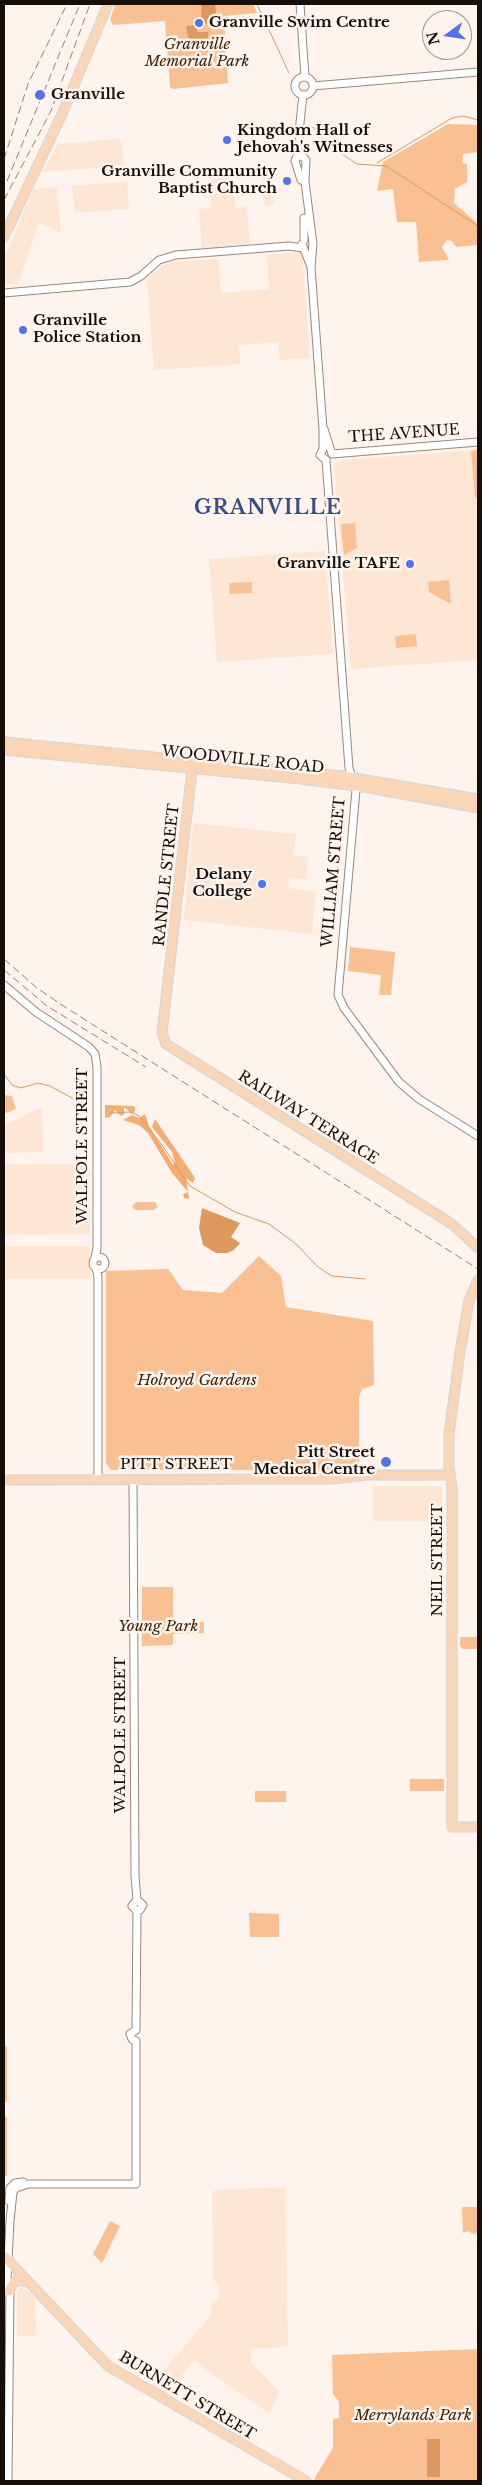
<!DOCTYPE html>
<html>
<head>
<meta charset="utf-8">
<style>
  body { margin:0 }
  #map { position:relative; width:482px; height:2485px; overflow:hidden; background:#fef4ed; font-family:"Libre Baskerville",serif }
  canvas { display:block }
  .frame { position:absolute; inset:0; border:5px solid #160f09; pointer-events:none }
  .north { position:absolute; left:422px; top:10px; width:50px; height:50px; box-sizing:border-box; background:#fef4ed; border:1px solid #a19892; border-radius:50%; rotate:256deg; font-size:14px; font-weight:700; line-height:20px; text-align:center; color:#160f09 }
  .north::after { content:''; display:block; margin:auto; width:18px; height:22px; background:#5672e8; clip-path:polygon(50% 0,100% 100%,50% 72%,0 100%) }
</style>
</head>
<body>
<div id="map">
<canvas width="482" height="2485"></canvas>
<div class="frame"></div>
<div class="north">N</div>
</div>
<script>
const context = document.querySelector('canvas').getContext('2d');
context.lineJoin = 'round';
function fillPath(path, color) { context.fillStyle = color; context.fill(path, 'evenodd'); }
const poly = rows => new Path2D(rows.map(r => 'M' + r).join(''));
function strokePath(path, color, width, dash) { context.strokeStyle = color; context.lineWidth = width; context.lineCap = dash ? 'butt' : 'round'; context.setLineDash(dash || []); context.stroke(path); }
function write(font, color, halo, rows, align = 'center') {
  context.font = font + ' "Libre Baskerville",serif'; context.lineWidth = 5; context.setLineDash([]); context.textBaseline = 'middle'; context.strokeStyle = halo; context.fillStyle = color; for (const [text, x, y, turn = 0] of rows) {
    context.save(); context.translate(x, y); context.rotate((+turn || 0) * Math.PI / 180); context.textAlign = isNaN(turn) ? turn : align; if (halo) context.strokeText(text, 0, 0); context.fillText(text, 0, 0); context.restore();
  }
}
const built = poly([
  [119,139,122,144,124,166,43,172,58,144],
  [271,169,274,205,265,205,262,170],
  [232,172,235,208,247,207,250,244,202,248,199,209,211,208,209,174],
  [127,181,129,209,75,213,72,186],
  [57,187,61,233,39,223,18,284,4,285,4,260,33,189],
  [302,252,310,358,280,360,278,342,239,345,240,364,154,370,147,280,156,270,169,262,218,259,221,293,269,289,267,255],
  [478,450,478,660,351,669,334,468,336,463,341,460],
  [325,551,333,654,217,662,209,559],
  [193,823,296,834,293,856,308,857,306,880,290,878,288,888,316,892,312,934,184,920],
  [42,1107,43,1152,4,1153,4,1125],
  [4,1164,87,1164,90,1166,90,1234,4,1235],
  [4,1246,88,1246,90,1248,90,1279,4,1279],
  [373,1486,440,1486,442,1488,442,1521,373,1521],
  [285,2187,288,2347,251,2349,251,2362,279,2392,270,2414,194,2361,166,2394,151,2386,210,2316,211,2302,216,2300,220,2295,219,2288,213,2278,212,2193,215,2190],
  [22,2286,35,2298,36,2336,17,2336,17,2291]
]);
const green = poly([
  [115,4,253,4,257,13,224,16,228,83,173,89,170,87,165,21,113,25,110,20],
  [448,124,478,125,478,152,463,154,462,163,467,164,467,182,455,189,454,203,478,224,478,245,456,247,452,241,447,240,442,247,449,260,419,262,416,222,397,222,393,189,377,191,383,162],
  [478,450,478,498,475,498,471,451],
  [355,523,357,548,344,555,341,524],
  [449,580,451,604,429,592,428,582],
  [252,582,252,593,230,594,229,583],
  [416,634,417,646,396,648,395,636],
  [350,947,395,952,391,995,379,995,381,975,348,971],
  [4,1095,12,1096,16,1109,4,1114],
  [136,1202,155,1202,158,1207,154,1210,135,1210,132,1206],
  [259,1256,281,1276,286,1307,373,1321,374,1385,362,1389,359,1397,359,1466,354,1470,111,1470,106,1463,106,1271,168,1269,183,1290,222,1293],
  [142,1587,173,1587,173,1622,204,1622,204,1633,173,1634,173,1645,142,1646],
  [460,1637,478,1637,478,1649,463,1649,460,1646],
  [410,1779,444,1779,444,1791,410,1791],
  [255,1791,286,1791,286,1802,255,1802],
  [249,1913,279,1914,279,1937,250,1937],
  [4,2046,7,2046,7,2102,4,2102],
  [4,2117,7,2117,7,2176,4,2176],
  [478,2207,478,2233,473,2234,468,2231,463,2233,462,2207],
  [110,2221,120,2226,102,2263,93,2254],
  [478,2349,478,2481,318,2481,314,2479,333,2448,333,2419,339,2418,339,2402,333,2394,332,2355]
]);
const forest = poly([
  [105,1105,133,1106,135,1107,135,1111,132,1114,124,1107,124,1114,121,1116,115,1110,110,1117,105,1118],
  [145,1114,149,1126,173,1165,175,1163,172,1152,152,1127,155,1119,195,1178,193,1183,186,1178,189,1199,184,1198,183,1194,188,1192,172,1173,148,1133,139,1125,123,1120,132,1115,139,1118]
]);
const water = poly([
  [201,4,215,4,217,23,202,24],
  [196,25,197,32,208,32,208,39,189,41,186,26],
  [202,1208,240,1223,231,1237,240,1243,234,1250,227,1253,216,1253,203,1245,199,1228],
  [427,2439,440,2439,440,2477,427,2477]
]);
const stream = poly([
  [257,4,289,73],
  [313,127,327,144,357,164,386,166,478,226],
  [377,163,452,118,463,116,478,120],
  [4,1074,12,1085,21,1088,38,1083,50,1086,87,1106],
  [110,1113,131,1112,139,1116,162,1145,190,1186,235,1212,269,1224,296,1244,318,1267,332,1276,365,1279]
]);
const minor = poly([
  [300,4,305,77],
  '295 86a9 9 0 1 1 18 0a9 9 0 1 1-18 0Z',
  [313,86,478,72],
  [301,155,306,160,305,182,313,244,311,267,323,429,323,449,320,455,326,460],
  [301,155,296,158,295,161,301,180],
  [301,155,299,132,303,95],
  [304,240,304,218],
  [302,244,311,267],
  [4,293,130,282,141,276,159,260,176,255,289,246,303,248],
  [324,429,332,454],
  [332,454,478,442],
  [326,460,349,768,356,790,338,995,344,1008,399,1082,419,1099,478,1136],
  [4,985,36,1012,89,1047,95,1054,97,1067,97,1248,95,1258],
  '93 1263a6 6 0 1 1 12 0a6 6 0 1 1-12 0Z',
  [96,1268,98,1277,98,1479],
  [133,1479,135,1876,137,1900],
  [137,1911,140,1910,143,1905,137,1900],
  [137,1911,132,1906,137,1900],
  [136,2030,137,1911],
  [136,2041,132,2039,130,2034,136,2030],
  [9,2201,10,2188,15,2183,23,2182],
  [9,2291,7,2279,10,2221,13,2192,16,2188,28,2184,136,2184,136,2041],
  [8,2481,10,2288]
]);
const major = poly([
  [4,237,63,112,108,4],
  [4,742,343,776,478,799],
  [4,750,300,779,364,787,478,808],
  [193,761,162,1033,166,1044,452,1224,478,1248],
  [478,1280,469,1301,460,1352,449,1434,449,1466,452,1488,452,1827,478,1827],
  [4,1480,334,1479,366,1475,450,1475],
  [4,2256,108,2366,306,2481],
  [9,2291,15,2281,26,2281]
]);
const rail = poly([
  [4,159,28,84,67,4],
  [7,181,80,4],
  [4,200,51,111,90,4],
  [4,959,37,988,65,1007,478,1269],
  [4,970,47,1006,146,1067]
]);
const markers = [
  [199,23,5,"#5672e8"],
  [40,95,6,"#5672e8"],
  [227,140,5,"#5672e8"],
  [287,181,5,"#5672e8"],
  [23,330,5,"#5672e8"],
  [410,564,5,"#5672e8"],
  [262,884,5,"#5672e8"],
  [386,1462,6,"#5672e8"]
];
const poiNames = [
  ["Granville Swim Centre",209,23],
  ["Granville",51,95],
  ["Kingdom Hall of",237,131],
  ["Jehovah's Witnesses",237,148],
  ["Granville Community",277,172,"right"],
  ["Baptist Church",277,189,"right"],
  ["Granville",33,321],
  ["Police Station",33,338],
  ["Granville TAFE",400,564,"right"],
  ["Delany",252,875,"right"],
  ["College",252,892,"right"],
  ["Pitt Street",375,1453,"right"],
  ["Medical Centre",375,1470,"right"]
];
const parkNames = [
  ["Granville",197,45],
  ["Memorial Park",197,62],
  ["Holroyd Gardens",197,1381],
  ["Young Park",158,1627],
  ["Merrylands Park",413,2416]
];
const streetNames = [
  ["THE AVENUE",404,434,-4],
  ["WOODVILLE ROAD",243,760,6],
  ["WILLIAM STREET",334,872,-85],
  ["RANDLE STREET",167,875,-84],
  ["RAILWAY TERRACE",308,1118,32],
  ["WALPOLE STREET",83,1146,-90],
  ["PITT STREET",176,1465],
  ["NEIL STREET",438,1560,-90],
  ["WALPOLE STREET",121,1735,-90],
  ["BURNETT STREET",187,2396,31]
];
const districtNames = [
  ["GRANVILLE",268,508]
];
fillPath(built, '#fde6d4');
fillPath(green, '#f9c093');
fillPath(forest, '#f3ad73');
fillPath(water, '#dc985e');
strokePath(stream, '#dc985e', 1);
strokePath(minor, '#9b8777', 9);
strokePath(major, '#d5d4d3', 11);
strokePath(minor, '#fff', 7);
strokePath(major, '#fad6b8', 9);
strokePath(rail, '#8b837c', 1, [8, 4]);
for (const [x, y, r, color] of markers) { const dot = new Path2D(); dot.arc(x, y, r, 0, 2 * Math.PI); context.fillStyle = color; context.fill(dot); strokePath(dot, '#fef4ed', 2); }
write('bold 15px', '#160f09', '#fef4ed', poiNames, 'left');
write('italic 15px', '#3d2108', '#fef4ed', parkNames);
write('15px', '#160f09', '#fef4ed', streetNames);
context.letterSpacing = '1px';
write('bold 20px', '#3a4b86', '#fef4ed', districtNames);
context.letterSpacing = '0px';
</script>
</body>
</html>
